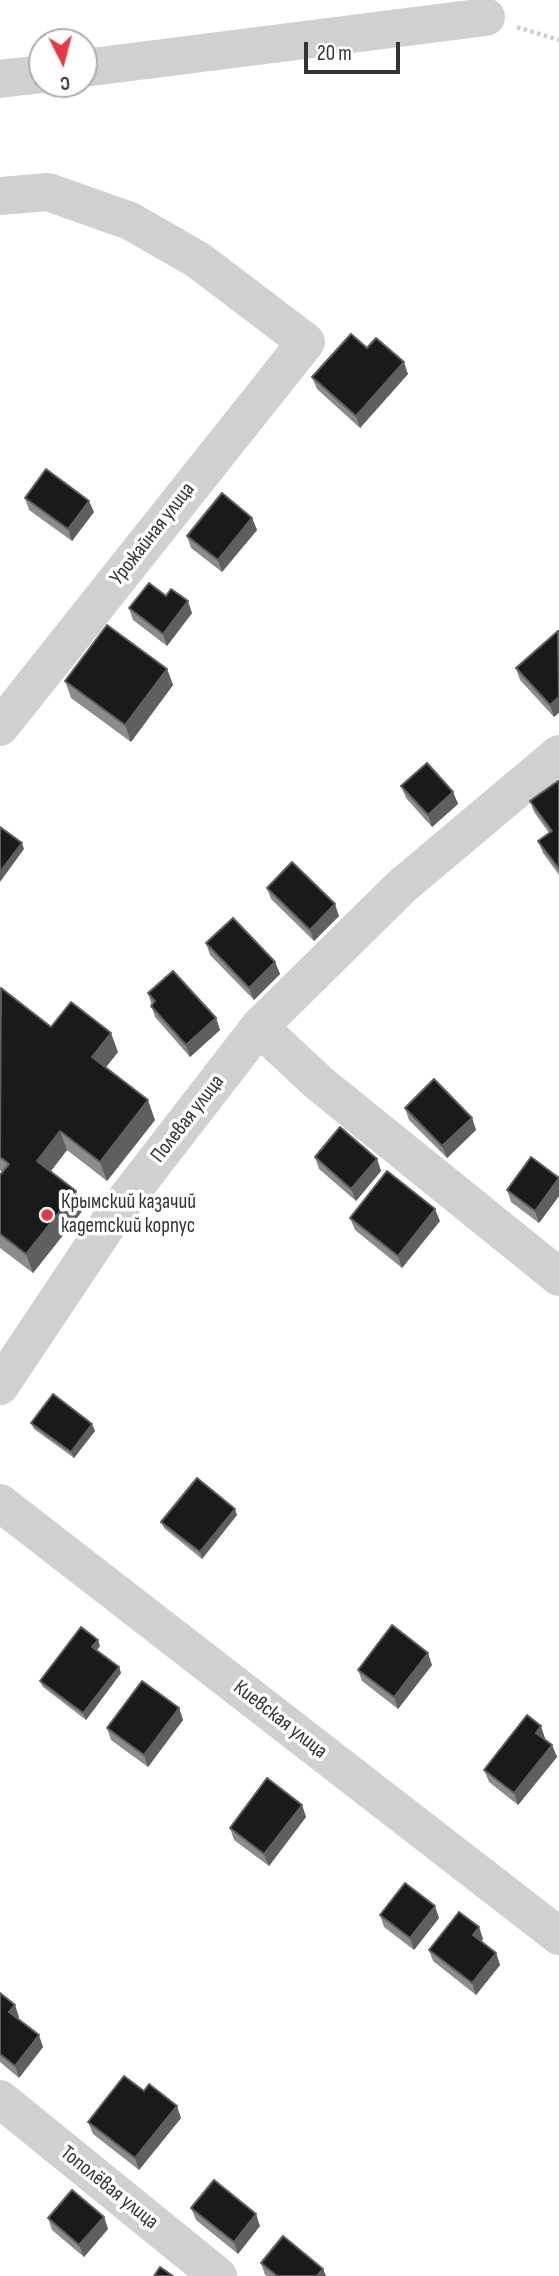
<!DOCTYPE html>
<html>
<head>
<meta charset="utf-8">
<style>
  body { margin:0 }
  #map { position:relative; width:559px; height:2276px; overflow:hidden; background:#fff; font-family:"Sofia Sans Condensed",sans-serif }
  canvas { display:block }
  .north { position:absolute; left:28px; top:28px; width:70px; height:70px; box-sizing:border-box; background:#fff; border:2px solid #adadad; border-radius:50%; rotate:174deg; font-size:19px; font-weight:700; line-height:28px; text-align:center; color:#333 }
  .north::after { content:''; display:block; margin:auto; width:24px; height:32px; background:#e63946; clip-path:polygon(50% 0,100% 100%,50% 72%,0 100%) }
  .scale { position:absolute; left:304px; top:42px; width:96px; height:32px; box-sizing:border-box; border:4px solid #333; border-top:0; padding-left:9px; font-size:21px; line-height:24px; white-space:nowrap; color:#333; -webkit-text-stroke:5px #fff; paint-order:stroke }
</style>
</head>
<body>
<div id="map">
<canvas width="559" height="2276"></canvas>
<div class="north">С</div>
<div class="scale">20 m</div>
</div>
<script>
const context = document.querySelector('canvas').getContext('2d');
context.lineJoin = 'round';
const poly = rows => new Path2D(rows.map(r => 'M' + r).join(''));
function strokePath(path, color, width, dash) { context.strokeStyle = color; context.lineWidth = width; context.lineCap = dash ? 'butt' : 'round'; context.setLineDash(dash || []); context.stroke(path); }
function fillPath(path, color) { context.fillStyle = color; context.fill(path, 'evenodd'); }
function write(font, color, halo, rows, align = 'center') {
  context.font = font + ' "Sofia Sans Condensed",sans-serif'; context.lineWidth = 7; context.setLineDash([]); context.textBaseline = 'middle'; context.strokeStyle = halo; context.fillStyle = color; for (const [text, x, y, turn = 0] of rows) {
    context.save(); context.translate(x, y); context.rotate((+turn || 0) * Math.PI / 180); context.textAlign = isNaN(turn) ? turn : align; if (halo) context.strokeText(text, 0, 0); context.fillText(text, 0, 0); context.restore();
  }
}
const path = poly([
  [517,27,559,40]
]);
const minor = poly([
  [84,68,486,17],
  [0,79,42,74],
  [0,196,48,192,130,221,198,260,306,342,0,727],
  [259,1027,319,1083,559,1277],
  [0,1386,116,1212,259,1027,402,886,559,754],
  [0,1503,559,1936],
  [0,2099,218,2276]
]);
const wall = poly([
  [367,348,408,374,360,428,317,389,312,377],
  [25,498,94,512,72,541,29,510],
  [252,518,257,530,222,572,191,548,187,536],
  [166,596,192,613,167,646,133,620,129,608],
  [558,631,554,717,520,680,516,668],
  [167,669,173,685,131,742,71,698,65,681],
  [559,783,559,875,543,853,538,841,549,833,534,812,530,801],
  [401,786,453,792,458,804,432,827,406,798],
  [267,888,339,916,314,941,271,899],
  [206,943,275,962,280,974,254,1000,210,955],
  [0,989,51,1027,118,1052,106,1067,155,1120,107,1181,67,1150,51,1171,83,1210,33,1273,0,1248,0,1175,2,1172,0,1170],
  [148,993,216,1018,220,1030,190,1057,155,1017],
  [405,1108,472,1118,476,1130,447,1158,409,1120],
  [315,1157,377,1159,381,1171,356,1201,319,1169],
  [559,1179,559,1196,539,1223,511,1202,507,1190],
  [350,1218,440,1221,402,1268,355,1230],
  [31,1423,95,1431,74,1458,34,1429],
  [237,1515,202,1559,164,1528,161,1522],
  [100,1646,97,1650,119,1667,121,1673,86,1720,43,1687,40,1681],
  [432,1665,398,1709,362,1681,358,1670],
  [179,1708,183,1720,148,1767,111,1740,107,1728],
  [545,1738,544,1739,552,1745,557,1757,518,1805,489,1782,484,1770],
  [302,1805,306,1817,269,1866,234,1840,230,1828],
  [380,1915,439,1918,414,1950,384,1927],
  [479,1927,483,1939,481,1941,496,1953,500,1965,476,1995,433,1961,429,1950],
  [0,1993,19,2017,18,2019,43,2047,19,2078,0,2062],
  [181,2118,139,2170,93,2134,88,2122],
  [191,2208,260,2226,238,2254,196,2220],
  [104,2217,108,2229,84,2257,52,2230,48,2218],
  [261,2263,323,2269,326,2276,267,2276,265,2275]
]);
const shadedWall = poly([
  [404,362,408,374,360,428,356,416],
  [89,501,94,512,72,541,68,529],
  [252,518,257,530,222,572,218,560],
  [188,601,192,613,167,646,163,634],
  [167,669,173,685,131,742,125,725],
  [559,697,559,713,554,717,550,705],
  [453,792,458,804,432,827,428,815],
  [22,843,24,849,0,882,0,872],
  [335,904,339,916,314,941,310,930],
  [275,962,280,974,254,1000,249,988],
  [216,1018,220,1030,190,1057,186,1045],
  [111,1033,118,1052,99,1076,92,1057],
  [148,1100,155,1120,107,1181,100,1162],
  [472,1118,476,1130,447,1158,442,1146],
  [60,1131,67,1150,44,1180,37,1161],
  [377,1159,381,1171,356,1201,351,1189],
  [559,1179,559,1196,539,1223,535,1211],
  [76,1191,83,1210,33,1273,26,1254],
  [435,1209,440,1221,402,1268,398,1256],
  [92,1424,95,1431,74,1458,71,1452],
  [235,1509,237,1515,202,1559,200,1552],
  [98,1640,100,1646,94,1653,92,1647],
  [428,1653,432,1665,398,1709,394,1697],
  [119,1667,121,1673,86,1720,83,1713],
  [179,1708,183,1720,148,1767,144,1755],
  [541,1726,545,1738,541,1744,536,1733],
  [552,1745,557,1757,518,1805,514,1793],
  [302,1805,306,1817,269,1866,264,1854],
  [435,1906,439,1918,414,1950,410,1938],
  [479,1927,483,1939,477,1947,473,1935],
  [496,1953,500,1965,476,1995,472,1983],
  [15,2005,19,2017,14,2024,9,2012],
  [39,2035,43,2047,19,2078,15,2066],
  [177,2106,181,2118,139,2170,135,2158],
  [256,2214,260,2226,238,2254,234,2242],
  [104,2217,108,2229,84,2257,79,2245],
  [323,2269,326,2276,317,2276]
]);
const building = poly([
  [351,334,367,348,376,338,404,362,356,416,312,377,351,334],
  [46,469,89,501,68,529,25,498,46,469],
  [222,493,252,518,218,560,187,536,222,493],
  [149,583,166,596,171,589,188,601,163,634,129,608,149,583],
  [107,625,167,669,125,725,65,681,107,625],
  [558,631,559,697,550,705,516,668,558,631],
  [427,763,453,792,428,815,401,786,427,763],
  [558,781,559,783,559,869,538,841,552,831,530,801,558,781],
  [0,827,22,843,0,872,0,827],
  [292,862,335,904,310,930,267,888,292,862],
  [233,918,275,962,249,988,206,943,233,918],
  [173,971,216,1018,186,1045,151,1006,155,1001,148,993,173,971],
  [1,988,51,1027,71,1002,111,1033,92,1057,148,1100,100,1162,60,1131,37,1161,76,1191,26,1254,0,1234,0,1175,9,1164,0,1157,1,988],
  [434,1079,472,1118,442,1146,405,1108,434,1079],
  [340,1127,377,1159,351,1189,315,1157,340,1127],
  [531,1157,559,1178,535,1211,507,1190,531,1157],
  [387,1171,435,1209,398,1256,350,1218,387,1171],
  [53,1394,92,1424,71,1452,31,1423,53,1394],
  [197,1478,235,1509,200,1552,161,1522,197,1478],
  [392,1625,428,1653,394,1697,358,1670,392,1625],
  [81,1627,98,1640,92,1647,119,1667,83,1713,40,1681,81,1627],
  [142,1681,179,1708,144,1755,107,1728,142,1681],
  [527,1715,541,1726,536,1733,552,1745,514,1793,484,1770,527,1715],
  [267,1778,302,1805,264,1854,230,1828,267,1778],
  [405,1883,435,1906,410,1938,380,1915,405,1883],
  [459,1912,479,1927,473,1935,496,1953,472,1983,429,1950,459,1912],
  [0,1993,15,2005,9,2012,39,2035,15,2066,0,2054,0,1993],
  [124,2076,144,2091,149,2084,177,2106,135,2158,88,2122,124,2076],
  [214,2180,256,2214,234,2242,191,2208,214,2180],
  [72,2190,104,2217,79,2245,48,2218,72,2190],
  [283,2236,323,2269,317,2276,277,2276,261,2263,283,2236],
  [160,2267,173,2276,154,2276,160,2267]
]);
const markers = [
  [47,1215,7,"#e63946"]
];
const streetNames = [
  ["Урожайная улица",153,534,-52],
  ["Полевая улица",188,1119,-52],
  ["Киевская улица",280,1720,38],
  ["Тополёвая улица",109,2188,39]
];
const poiNames = [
  ["Крымский казачий",61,1203],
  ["кадетский корпус",61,1227]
];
strokePath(path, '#cdcdcd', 4.5, [3.5, 3.5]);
strokePath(minor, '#d0d0d0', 38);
fillPath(wall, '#8c8c8c');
fillPath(shadedWall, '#5f5f5f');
fillPath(building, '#1a1a1a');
strokePath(building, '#5f5f5f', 2);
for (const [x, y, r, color] of markers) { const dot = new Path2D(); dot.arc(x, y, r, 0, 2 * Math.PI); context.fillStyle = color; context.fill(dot); strokePath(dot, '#fff', 2.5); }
write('21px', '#333', '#fff', streetNames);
write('21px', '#333', '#fff', poiNames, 'left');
</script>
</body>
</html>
